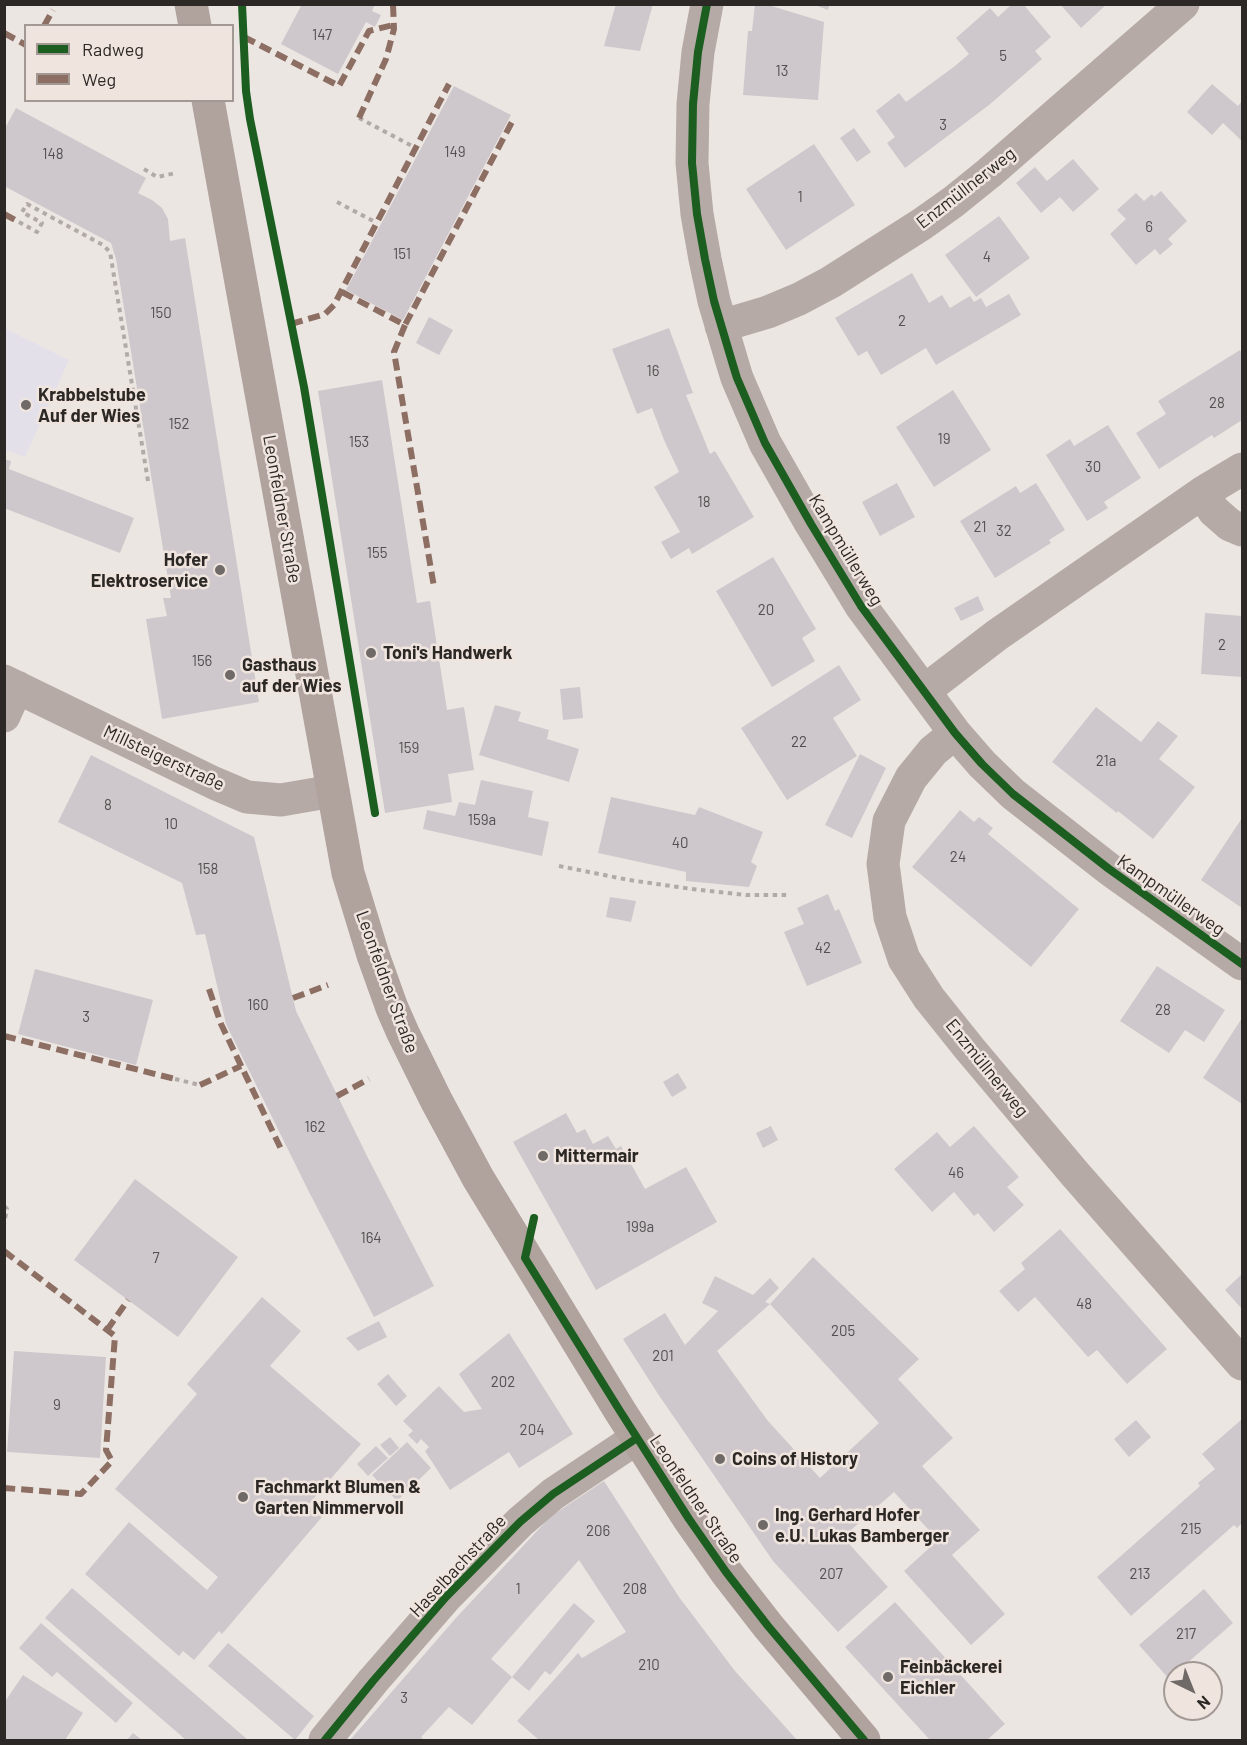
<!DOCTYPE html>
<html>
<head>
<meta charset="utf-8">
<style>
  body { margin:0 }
  #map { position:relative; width:1247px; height:1745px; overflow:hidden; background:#ece6e2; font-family:Barlow,sans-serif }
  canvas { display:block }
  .frame { position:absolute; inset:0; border:6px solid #2c2825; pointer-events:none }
  .legend { position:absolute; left:24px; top:24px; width:210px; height:78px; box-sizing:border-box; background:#f0e5de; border:2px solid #a29994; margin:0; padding:8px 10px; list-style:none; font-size:18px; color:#2c2825 }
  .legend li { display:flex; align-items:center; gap:12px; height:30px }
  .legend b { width:30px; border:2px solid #a29994 }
  .north { position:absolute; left:1163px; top:1661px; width:60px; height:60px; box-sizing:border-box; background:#f0e5de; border:2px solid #a29994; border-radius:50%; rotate:137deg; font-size:16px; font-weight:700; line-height:24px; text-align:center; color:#2c2825 }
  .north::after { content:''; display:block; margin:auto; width:21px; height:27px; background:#6f6a67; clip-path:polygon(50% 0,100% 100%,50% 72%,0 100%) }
</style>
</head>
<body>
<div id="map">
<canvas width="1247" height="1745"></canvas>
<div class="frame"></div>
<ul class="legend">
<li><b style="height:8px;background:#1b5e20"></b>Radweg</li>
<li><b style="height:8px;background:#8d6e63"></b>Weg</li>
</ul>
<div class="north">N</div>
</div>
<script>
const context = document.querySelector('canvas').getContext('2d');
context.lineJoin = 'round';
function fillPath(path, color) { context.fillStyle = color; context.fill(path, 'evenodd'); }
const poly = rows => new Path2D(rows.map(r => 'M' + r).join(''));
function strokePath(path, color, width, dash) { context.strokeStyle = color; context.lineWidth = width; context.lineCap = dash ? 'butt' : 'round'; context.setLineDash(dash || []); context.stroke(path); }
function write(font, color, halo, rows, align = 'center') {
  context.font = font + ' Barlow,sans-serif'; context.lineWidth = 5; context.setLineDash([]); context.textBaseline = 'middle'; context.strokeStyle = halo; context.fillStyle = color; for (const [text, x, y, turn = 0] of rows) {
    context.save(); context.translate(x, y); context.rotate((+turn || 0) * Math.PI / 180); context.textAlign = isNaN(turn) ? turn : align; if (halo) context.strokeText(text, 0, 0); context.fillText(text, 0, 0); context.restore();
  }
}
const education = poly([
  [4,328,69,360,25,457,5,450]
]);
const building = poly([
  [302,4,375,4,372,11,381,15,375,27,366,22,338,74,281,44],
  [616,4,653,4,640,51,604,46],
  [755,4,765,4,824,22,818,100,743,95,748,31,752,31],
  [812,4,830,4,828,10],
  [1012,4,1023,4,1051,37,1035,51,1042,59,989,105,905,168,887,143,895,137,876,111,899,93,906,102,955,66,969,54,956,38,990,8,998,17],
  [1060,4,1107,4,1081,28],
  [1212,84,1238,106,1242,101,1242,141,1223,123,1212,135,1187,112],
  [454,86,511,115,403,320,346,290],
  [16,108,146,178,138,193,152,200,162,208,168,219,170,241,185,238,259,702,162,719,146,619,167,616,163,598,171,598,116,259,111,243,4,186,4,130],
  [854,128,871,152,857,162,840,138],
  [814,144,855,205,786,250,746,189],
  [1073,159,1099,189,1073,212,1060,197,1041,213,1016,183,1035,167,1047,181],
  [1161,191,1187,221,1168,239,1173,244,1160,255,1155,249,1136,265,1110,234,1126,219,1117,210,1136,193,1144,201,1152,194,1154,197],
  [999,216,1030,258,976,297,945,255],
  [912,273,929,303,942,295,950,308,970,296,974,302,981,298,986,307,1009,294,1021,315,936,365,926,348,881,375,867,351,858,356,835,318],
  [429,317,453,330,439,355,416,343],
  [669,328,693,393,686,395,710,454,715,451,754,517,692,554,689,548,671,559,661,542,680,532,654,487,679,472,664,440,652,408,637,414,612,349],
  [1240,350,1242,354,1242,420,1214,438,1212,435,1159,469,1136,433,1166,414,1158,401],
  [382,380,417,603,430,601,447,710,464,707,474,770,448,774,452,802,385,813,318,391],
  [953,390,991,450,934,487,896,427],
  [1108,425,1141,478,1104,502,1108,508,1087,521,1046,455,1070,439,1074,446],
  [4,459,11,461,9,469,134,518,120,553,4,508],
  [897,483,915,517,880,536,862,502],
  [1036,483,1065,530,1049,540,1051,543,995,578,960,521,1016,486,1020,493],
  [773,557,816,629,802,638,815,661,772,687,716,591],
  [978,596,984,610,961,621,954,608],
  [1205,613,1242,616,1242,677,1201,674],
  [839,665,861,700,833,718,857,756,787,800,741,728],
  [580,687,583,718,563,720,560,689],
  [495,705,521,712,518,721,549,730,547,739,579,749,569,782,479,755],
  [1096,707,1141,742,1158,721,1178,736,1159,759,1195,787,1153,839,1118,811,1117,813,1052,762],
  [860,754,886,768,852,838,825,825],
  [91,755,254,837,296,1011,368,1158,434,1286,374,1317,308,1190,226,1024,205,934,196,935,182,883,58,822],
  [481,780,533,791,528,817,549,822,542,856,423,829,427,810,455,816,459,802,475,805],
  [611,797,695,815,699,807,763,832,751,862,757,866,749,887,686,881,686,872,598,853],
  [960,810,974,822,979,817,993,828,988,834,1079,909,1031,967,912,867],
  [1242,818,1242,908,1201,880],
  [828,894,835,911,839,909,862,963,807,986,784,932,804,924,797,908],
  [610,897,636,901,631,922,606,917],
  [1157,966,1225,1010,1204,1042,1185,1030,1169,1053,1120,1021],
  [35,969,153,1000,136,1065,18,1034],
  [1242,1018,1242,1104,1203,1078],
  [678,1073,687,1088,672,1097,663,1082],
  [566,1113,577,1133,585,1129,593,1144,608,1136,616,1149,621,1146,645,1189,686,1167,717,1222,596,1290,513,1142],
  [771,1126,778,1140,763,1148,756,1133],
  [974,1126,1019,1177,1007,1187,1024,1205,994,1232,978,1213,974,1216,954,1192,932,1212,894,1169,937,1132,950,1147],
  [135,1179,238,1257,178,1337,74,1260],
  [1060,1229,1167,1349,1127,1384,1097,1350,1088,1357,1035,1297,1018,1312,999,1291,1025,1269,1021,1263],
  [813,1257,919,1359,898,1379,953,1438,922,1466,980,1530,952,1555,1005,1614,971,1645,904,1571,938,1540,894,1492,843,1537,888,1587,838,1632,773,1561,658,1394,623,1339,665,1313,685,1345,718,1311,702,1303,715,1276,753,1295,770,1278,779,1288,765,1302,770,1304,717,1351,768,1421,820,1478,879,1423,770,1304],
  [1242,1274,1242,1309,1225,1290],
  [262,1297,301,1331,270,1366,361,1444,308,1505,322,1517,222,1634,219,1631,194,1660,183,1651,179,1656,85,1574,129,1522,207,1590,218,1577,115,1489,197,1394,187,1384],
  [379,1321,387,1337,358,1351,346,1338],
  [509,1333,573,1434,519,1468,509,1452,450,1490,425,1451,429,1447,421,1439,417,1444,408,1435,413,1431,403,1421,439,1386,464,1412,482,1409,459,1374],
  [14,1351,106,1357,100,1458,7,1452],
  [388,1374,407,1396,396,1406,377,1384],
  [1136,1420,1151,1437,1129,1457,1114,1439],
  [1241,1420,1242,1523,1237,1528,1234,1525,1131,1616,1097,1577,1200,1486,1198,1483,1215,1469,1202,1454],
  [390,1437,399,1448,390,1456,380,1445],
  [407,1442,431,1468,397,1501,372,1475],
  [376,1446,388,1458,368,1476,357,1464],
  [604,1481,679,1597,735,1671,797,1740,539,1740,517,1721,578,1653,582,1658,626,1632,579,1560,491,1659,512,1677,472,1725,449,1707,421,1737,424,1740,350,1740,455,1619,551,1516],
  [72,1588,248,1740,186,1740,45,1618],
  [1204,1589,1233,1623,1169,1679,1139,1645],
  [895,1602,1005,1724,987,1740,930,1740,845,1647],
  [574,1603,595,1621,550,1675,545,1671,529,1691,512,1677],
  [41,1623,133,1703,116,1723,57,1672,52,1677,19,1648],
  [228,1643,314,1716,295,1740,208,1666],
  [23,1675,83,1713,65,1740,4,1740,4,1703],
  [133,1733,142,1740,127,1740]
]);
const path = poly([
  [359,118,416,148],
  [144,169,157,177,176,173],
  [337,202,377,223],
  [19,222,37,232,42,223,22,212,27,204,103,245,110,252,148,481,152,480],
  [559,866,629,880,692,889,746,895,789,895],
  [175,1079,200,1085],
  [4,1206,7,1209,4,1224]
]);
const minor = poly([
  [707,4,698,52,693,104,692,163,697,214,705,259,714,301,733,365,737,378,765,443,811,524,861,606,955,733,982,764,1013,794,1109,869,1242,964],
  [721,326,768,312,799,299,831,282,922,224,953,202,989,173,1183,4],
  [1202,493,1214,511,1230,525,1242,530],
  [4,681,214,783,247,797,281,800,333,791],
  [924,691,997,635,1202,493,1242,469],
  [4,716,17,687],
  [955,733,933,751,911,778,889,821,883,864,890,917,904,959,929,998,969,1048,1075,1174,1242,1364],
  [325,1740,373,1681,446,1597,520,1522,553,1494,637,1438]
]);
const major = poly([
  [191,4,195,26],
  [208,100,348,873,373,955,392,1008,403,1033,436,1100,478,1178,620,1411,689,1519,726,1572,768,1626,864,1740]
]);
const quiet = poly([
  [44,26,53,10],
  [4,33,26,45],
  [244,37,339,86,369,31,393,25],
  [359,118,386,59,394,29,393,4],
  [4,214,19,222],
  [342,292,405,325,513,120],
  [291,324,325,314,334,305,449,84],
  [405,325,394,352,434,587],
  [209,989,221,1024,281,1149],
  [293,998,328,985],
  [4,1036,175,1079],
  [200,1085,241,1066],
  [337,1096,369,1079],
  [4,1251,115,1336,106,1450,112,1461,81,1494,4,1488],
  [107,1330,128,1300]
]);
const cycleway = poly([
  [242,4,246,91,250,119,304,387,375,813],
  [707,4,698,52,693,104,692,163,697,214,705,259,714,301,733,365,737,378,765,443,811,524,861,606,955,733,982,764,1013,794,1109,869,1242,964],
  [534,1218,525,1258,620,1411,689,1519,726,1572,768,1626,864,1740],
  [325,1740,373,1681,446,1597,520,1522,553,1494,637,1438]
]);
const markers = [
  [26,405,6,"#6f6a67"],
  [220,570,6,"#6f6a67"],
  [371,653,6,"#6f6a67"],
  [230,675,6,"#6f6a67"],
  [543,1156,6,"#6f6a67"],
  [720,1459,6,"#6f6a67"],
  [243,1497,6,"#6f6a67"],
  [763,1525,6,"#6f6a67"],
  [888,1677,6,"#6f6a67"]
];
const numberNames = [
  ["147",322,35],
  ["5",1003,56],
  ["13",782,71],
  ["3",943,125],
  ["149",455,152],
  ["148",53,154],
  ["1",800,197],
  ["6",1149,227],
  ["151",402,254],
  ["4",987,257],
  ["150",161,313],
  ["2",902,321],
  ["16",653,371],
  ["28",1217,403],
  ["152",179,424],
  ["19",944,439],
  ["153",359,442],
  ["30",1093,467],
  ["18",704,502],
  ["21",980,527],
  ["32",1004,531],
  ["155",377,553],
  ["20",766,610],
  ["2",1222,645],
  ["156",202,661],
  ["22",799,742],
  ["159",409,748],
  ["21a",1106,761],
  ["8",108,805],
  ["159a",482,820],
  ["10",171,824],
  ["40",680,843],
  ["24",958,857],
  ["158",208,869],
  ["42",823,948],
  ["160",258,1005],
  ["28",1163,1010],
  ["3",86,1017],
  ["162",315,1127],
  ["46",956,1173],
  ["199a",640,1227],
  ["164",371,1238],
  ["7",156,1258],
  ["48",1084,1304],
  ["205",843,1331],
  ["201",663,1356],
  ["202",503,1382],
  ["9",57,1405],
  ["204",532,1430],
  ["215",1191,1529],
  ["206",598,1531],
  ["207",831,1574],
  ["213",1140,1574],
  ["1",518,1589],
  ["208",635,1589],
  ["217",1186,1634],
  ["210",649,1665],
  ["3",404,1698]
];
const streetNames = [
  ["Enzmüllnerweg",966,188,-38],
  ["Leonfeldner Straße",282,509,80],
  ["Kampmüllerweg",846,550,59],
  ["Millsteigerstraße",164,758,25],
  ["Kampmüllerweg",1171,895,35],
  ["Leonfeldner Straße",387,982,70],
  ["Enzmüllnerweg",987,1068,51],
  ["Leonfeldner Straße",696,1499,56],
  ["Haselbachstraße",458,1566,-47]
];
const poiNames = [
  ["Krabbelstube",38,395],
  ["Auf der Wies",38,416],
  ["Hofer",208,560,"right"],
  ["Elektroservice",208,581,"right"],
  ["Toni's Handwerk",383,653],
  ["Gasthaus",242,665],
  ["auf der Wies",242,686],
  ["Mittermair",555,1156],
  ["Coins of History",732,1459],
  ["Fachmarkt Blumen &",255,1487],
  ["Garten Nimmervoll",255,1508],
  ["Ing. Gerhard Hofer",775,1515],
  ["e.U. Lukas Bamberger",775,1536],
  ["Feinbäckerei",900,1667],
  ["Eichler",900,1688]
];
fillPath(education, '#e4e0ea');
fillPath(building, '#cec8cd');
strokePath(path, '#b2aaa6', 4, [4.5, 4.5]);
strokePath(minor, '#b6aaa6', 33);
strokePath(major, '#b0a29d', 33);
strokePath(quiet, '#8d6e63', 6, [12, 6]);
strokePath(cycleway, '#1b5e20', 8);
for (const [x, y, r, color] of markers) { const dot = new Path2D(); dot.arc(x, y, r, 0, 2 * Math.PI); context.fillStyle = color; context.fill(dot); strokePath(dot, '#f0e5de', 2); }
write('15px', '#54504f', null, numberNames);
write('18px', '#2c2825', '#f0e5de', streetNames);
write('bold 18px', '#2c2825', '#f0e5de', poiNames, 'left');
</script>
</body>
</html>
